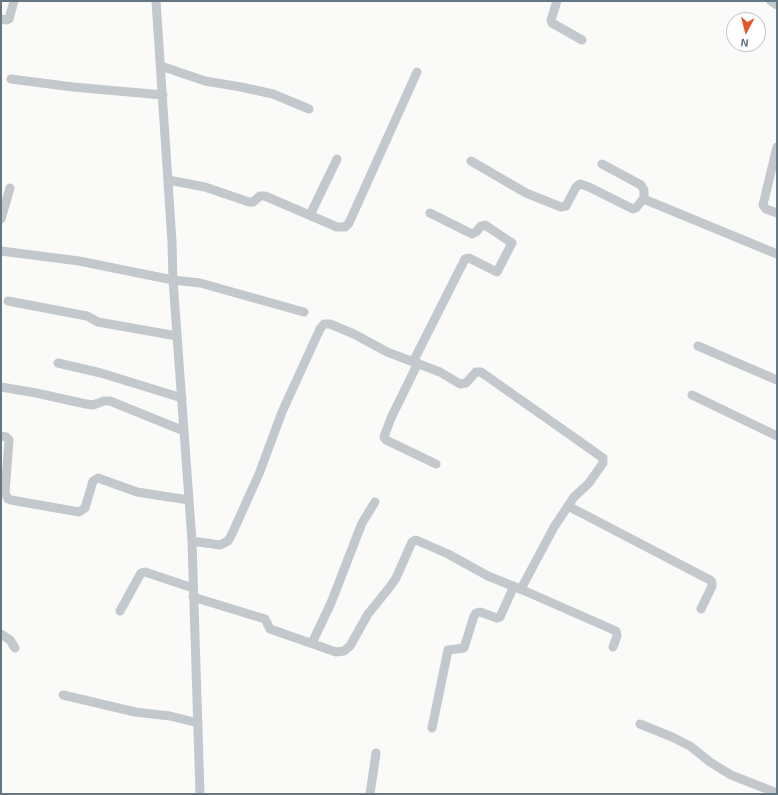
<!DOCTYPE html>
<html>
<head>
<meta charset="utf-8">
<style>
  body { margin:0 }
  #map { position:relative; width:778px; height:795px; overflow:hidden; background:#fafaf8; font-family:"Exo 2",sans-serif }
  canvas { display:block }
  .frame { position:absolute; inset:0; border:2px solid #657683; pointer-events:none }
  .north { position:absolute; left:726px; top:12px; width:40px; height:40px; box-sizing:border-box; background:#fff; border:1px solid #c1c8cd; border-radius:50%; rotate:187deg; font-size:11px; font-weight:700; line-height:16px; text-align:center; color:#657683 }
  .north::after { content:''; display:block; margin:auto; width:14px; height:18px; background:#e4572e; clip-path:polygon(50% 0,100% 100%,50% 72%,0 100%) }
</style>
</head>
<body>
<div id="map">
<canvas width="778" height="795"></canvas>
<div class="frame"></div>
<div class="north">N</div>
</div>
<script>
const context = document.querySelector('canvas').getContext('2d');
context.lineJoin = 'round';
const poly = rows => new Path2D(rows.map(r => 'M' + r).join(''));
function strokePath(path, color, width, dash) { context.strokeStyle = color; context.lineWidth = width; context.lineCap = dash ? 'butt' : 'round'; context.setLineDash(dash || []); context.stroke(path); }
const minor = poly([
  [156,1,172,242,173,280,192,541,200,794],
  [557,1,551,20,552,23,582,40],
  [771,1,777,5],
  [1,19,6,20,9,19,14,1],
  [161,66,205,81,241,87,273,94,309,109],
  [11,79,73,87,163,95],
  [777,147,763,205,766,209,777,213],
  [471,161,526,193,561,207,566,206,576,187,580,184,589,187,633,209,636,208,644,198],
  [602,164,641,185,644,190,644,198,646,200,777,254],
  [168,180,205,187,249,202,253,202,260,196,265,196,337,227,345,227,349,223,417,72],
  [310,215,337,159],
  [1,219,10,188],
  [1,251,79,261,173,280,200,283,304,312],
  [8,301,87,316,98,322,177,336],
  [698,346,777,380],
  [413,362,465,259,469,258,497,272,512,243,485,225,481,226,476,232,472,234,430,213],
  [58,363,101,373,182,398],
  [418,363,391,418,384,437,386,440,436,464],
  [1,387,36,393,86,404,93,405,104,401,110,401,184,431],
  [692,395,777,436],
  [1,436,6,437,9,440,5,493,8,499,11,500,79,512,85,508,93,481,98,478,137,492,189,500],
  [568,506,710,580,712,582,712,586,701,609],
  [192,541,220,545,228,541,231,536,259,474,282,412,320,329,324,324,330,324,354,334,387,352,440,372,460,384,466,383,476,372,481,372,603,458,603,463,589,483,574,497,554,527,521,589],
  [193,597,265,619,270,629,336,652,344,651,350,646,368,614,389,588,396,578,412,542,416,540,448,554,488,576,525,591,616,631,617,636,613,647],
  [120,611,141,573,145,572,193,588],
  [1,634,10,640,15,648],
  [312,643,331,603,362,523,375,502],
  [63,695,135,712,170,716,198,723],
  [640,724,672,737,690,746,710,762,731,775,777,793],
  [432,728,448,650,464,648,474,616,476,613,480,612,497,618,500,617,514,586],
  [370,794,376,753]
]);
strokePath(minor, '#c3c8cc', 9);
</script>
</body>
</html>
